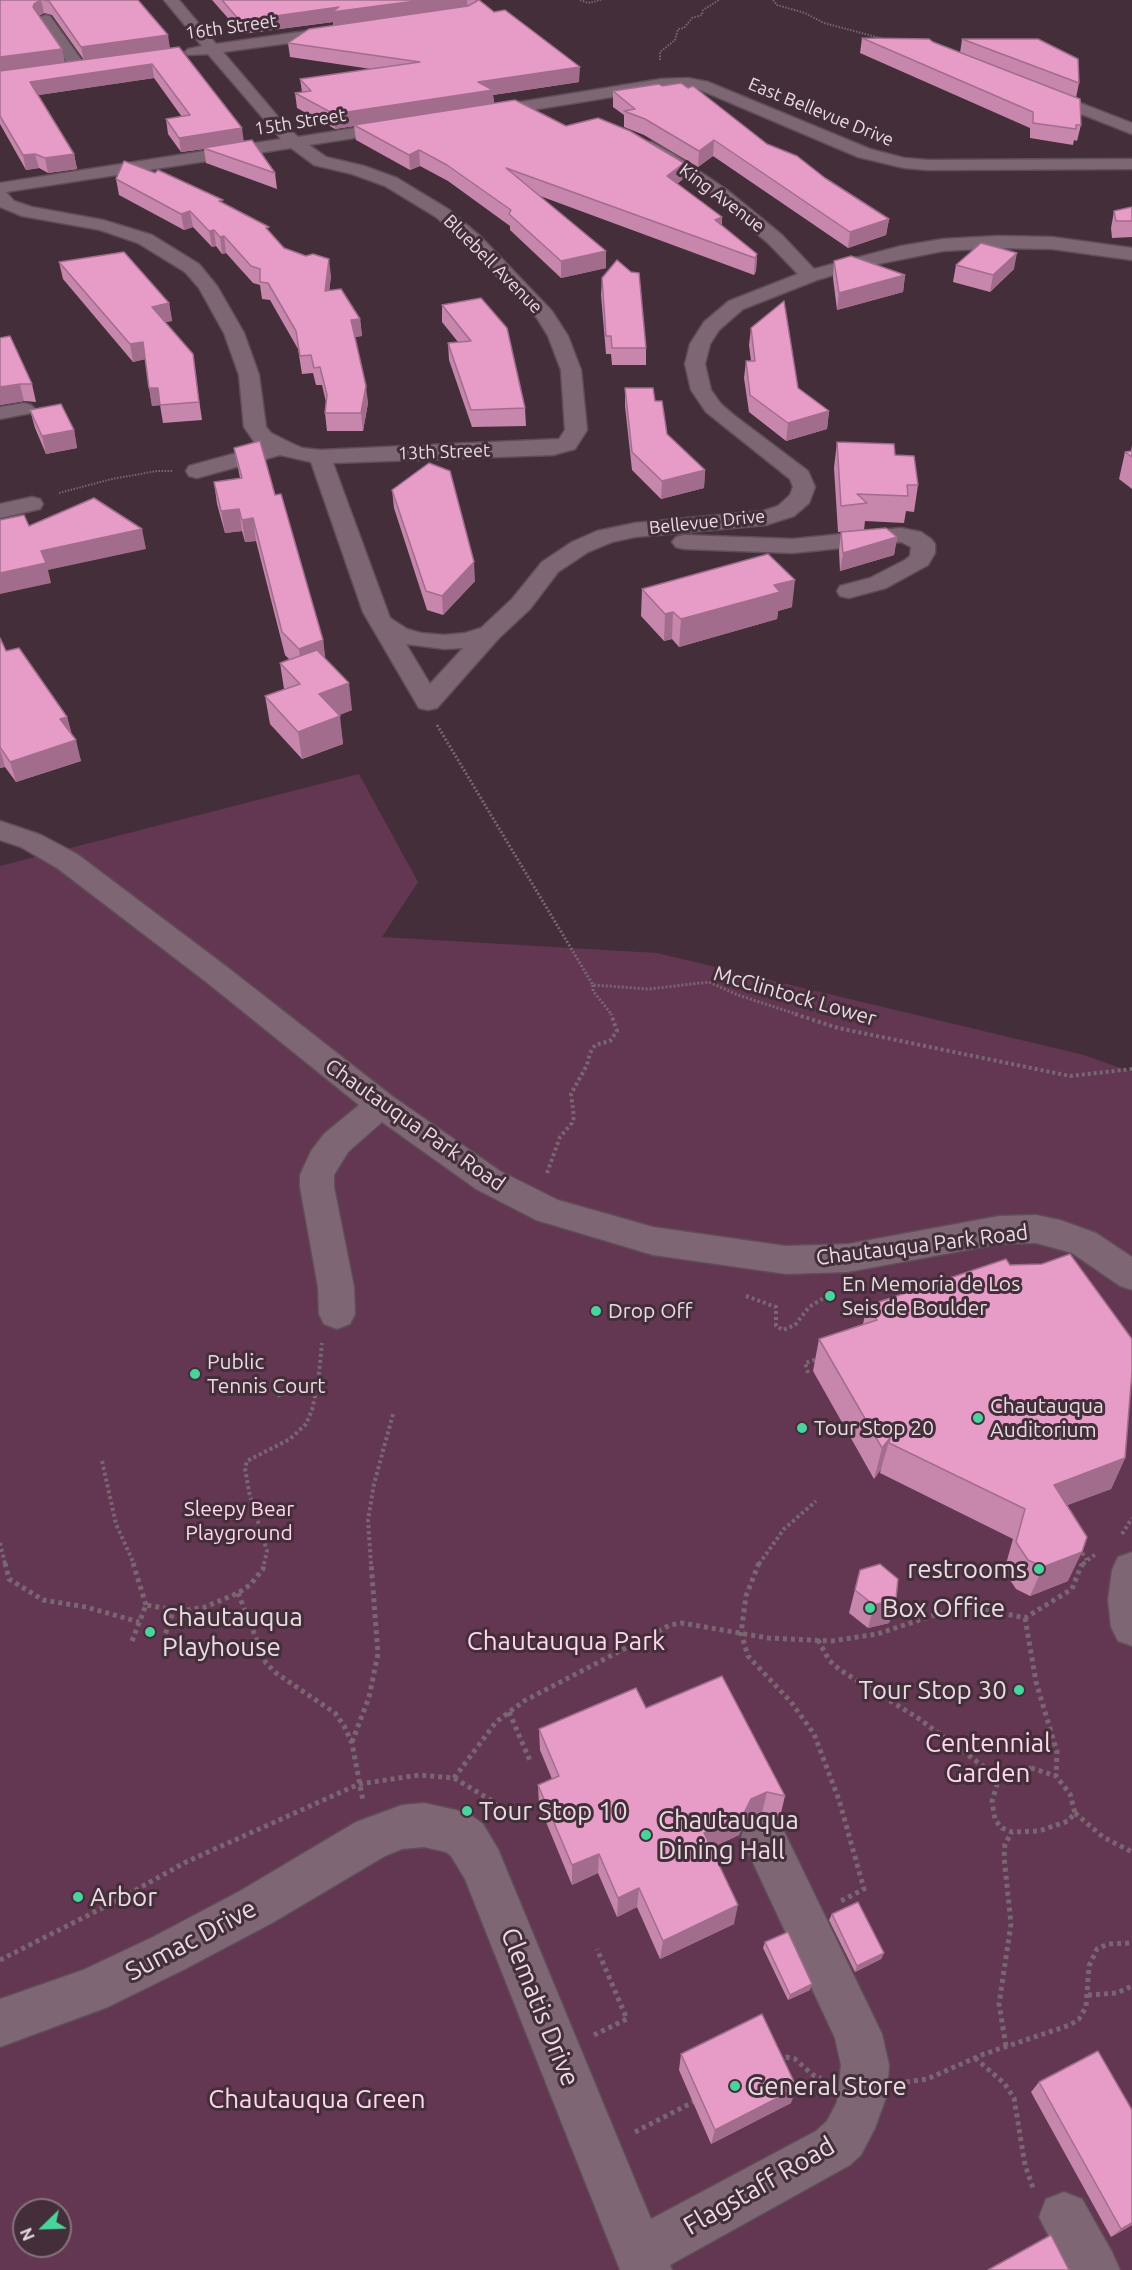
<!DOCTYPE html>
<html>
<head>
<meta charset="utf-8">
<style>
  body { margin:0 }
  #map { position:relative; width:1132px; height:2270px; overflow:hidden; background:#432e3a; font-family:Ubuntu,sans-serif }
  canvas { display:block }
  .north { position:absolute; left:12px; top:2198px; width:60px; height:60px; box-sizing:border-box; background:#432e3a; border:2px solid #85737d; border-radius:50%; rotate:247deg; font-size:16px; font-weight:700; line-height:24px; text-align:center; color:#e9dbe2 }
  .north::after { content:''; display:block; margin:auto; width:21px; height:27px; background:#49d49d; clip-path:polygon(50% 0,100% 100%,50% 72%,0 100%) }
</style>
</head>
<body>
<div id="map">
<canvas width="1132" height="2270"></canvas>
<div class="north">N</div>
</div>
<script>
const context = document.querySelector('canvas').getContext('2d');
context.lineJoin = 'round';
function fillPath(path, color) { context.fillStyle = color; context.fill(path, 'evenodd'); }
const poly = rows => new Path2D(rows.map(r => 'M' + r).join(''));
function strokePath(path, color, width, dash) { context.strokeStyle = color; context.lineWidth = width; context.lineCap = dash ? 'butt' : 'round'; context.setLineDash(dash || []); context.stroke(path); }
function write(font, color, halo, rows, align = 'center') {
  context.font = font + ' Ubuntu,sans-serif'; context.lineWidth = 6; context.setLineDash([]); context.textBaseline = 'middle'; context.strokeStyle = halo; context.fillStyle = color; for (const [text, x, y, turn = 0] of rows) {
    context.save(); context.translate(x, y); context.rotate((+turn || 0) * Math.PI / 180); context.textAlign = isNaN(turn) ? turn : align; if (halo) context.strokeText(text, 0, 0); context.fillText(text, 0, 0); context.restore();
  }
}
const green = poly([
  [359,774,418,882,382,937,657,953,1084,1055,1132,1072,1132,2270,0,2270,0,866],
  [24,2210,60,2210,60,2246,24,2246]
]);
const pathFar3 = poly([
  [580,0,588,3,601,0],
  [773,0,777,5,805,13,824,23,884,39],
  [660,60,660,52,675,40,678,29,684,28,692,18,702,15,703,10,719,0],
  [59,493,112,479,157,471,172,471]
]);
const pathFar2 = poly([
  [437,725,593,985,649,989,709,982,738,995,799,1015],
  [593,985,593,991,612,1015]
]);
const pathFar1 = poly([
  [795,1014,838,1028,1070,1076,1132,1069],
  [547,1173,560,1137,572,1123,574,1117,571,1094,587,1065,590,1053,595,1045,610,1041,617,1031,611,1014],
  [907,1280,916,1293],
  [746,1296,776,1307,776,1326,783,1330,795,1325,809,1307,832,1293],
  [808,1373,805,1363,817,1359],
  [275,1391,277,1396,318,1383],
  [102,1461,116,1524,134,1564],
  [1122,1534,1132,1518],
  [0,1543,5,1564],
  [1079,1548,1087,1560],
  [264,1564,267,1551,249,1492,245,1468,247,1461,290,1439,306,1424,312,1410,318,1383,322,1343],
  [371,1564,368,1520,374,1484,393,1414],
  [759,1564,784,1529,816,1501],
  [1083,1564,1097,1553]
]);
const path = poly([
  [5,1563,9,1579,43,1600,86,1607,139,1622],
  [133,1563,146,1605],
  [759,1563,746,1596,741,1633,748,1656,791,1702,814,1734,839,1800,864,1889,839,1902],
  [238,1593,266,1663,276,1673,335,1713,344,1726,352,1743,363,1801],
  [1025,1618,1036,1682,1057,1752,1056,1776],
  [818,1640,829,1660,840,1670,918,1718,999,1778],
  [132,1641,146,1605,181,1611,205,1607,238,1593,250,1585,263,1569,264,1563],
  [163,1641,174,1609],
  [509,1712,531,1763],
  [352,1742,369,1697,378,1654,371,1563],
  [1031,1768,1056,1776,1070,1794,1075,1813,1068,1821,1039,1831,1012,1832,1002,1828,995,1820,992,1801,999,1778,1007,1773,1031,1768],
  [454,1778,496,1722,524,1701,670,1625,682,1623,768,1638,832,1641,877,1634,965,1605,1025,1618,1072,1589,1081,1566,1085,1563],
  [1075,1813,1103,1837,1132,1852],
  [0,1960,116,1901,186,1862,359,1784,419,1775,454,1778,489,1799,514,1821],
  [1088,1995,1117,1993,1132,1986],
  [594,2035,627,2019,597,1949],
  [1006,2046,999,2004,1011,1924,1004,1857,1005,1844,1012,1832],
  [975,2058,1004,2083,1014,2098,1025,2165,1033,2188],
  [778,2059,786,2057,795,2059,813,2075,821,2078],
  [906,2082,927,2079,984,2054,1070,2025,1079,2019,1086,2007,1089,1966,1097,1949,1108,1944,1132,1943],
  [635,2132,693,2102]
]);
const minor = poly([
  [164,0,179,0,216,44,341,26,346,28,349,31,346,34,341,36,223,52,285,125,298,137,399,121,405,122,407,126,405,130,399,131,309,145,326,157,364,166,397,178,448,209,481,237,552,311,568,336,581,370,587,430,575,449,553,455,333,463,390,618,407,629,421,633,444,635,465,633,481,628,512,599,542,562,572,542,597,531,635,523,763,511,778,506,790,495,793,487,790,479,706,412,691,390,685,364,690,344,704,322,729,301,798,274,768,243,715,198,640,150,638,146,640,142,652,142,674,154,727,190,782,235,814,269,901,246,943,239,997,236,1052,237,1132,248,1132,260,1052,249,997,248,943,251,853,269,817,280,743,309,719,330,710,344,705,364,711,390,721,404,735,416,808,471,815,487,809,503,794,516,766,525,635,537,612,542,588,552,558,572,530,609,499,638,437,708,428,710,419,708,363,612,311,462,280,455,197,478,189,476,186,471,189,466,262,446,255,443,244,427,239,375,224,333,199,288,185,272,138,243,100,230,22,216,0,207,0,183,281,139,208,54,188,55,185,52,188,49,202,46,164,0],
  [291,148,314,165,352,174,385,186,436,217,467,245,537,318,548,336,561,370,565,430,559,439,320,450,302,448,289,442,271,433,266,427,259,375,244,333,217,286,199,264,152,235,103,220,32,207,14,201,6,192,291,148],
  [406,644,444,649,463,648,430,684,406,644],
  [45,15,50,16,85,65,87,68,85,71,73,71,38,19,45,15],
  [688,78,708,82,870,149,904,158,928,160,1132,159,1132,169,928,170,904,168,858,157,698,89,688,88,661,89,483,118,475,113,483,108,661,79,688,78],
  [1039,87,1132,123,1132,134,1033,95,1031,92,1033,89,1039,87],
  [24,403,31,405,35,409,31,413,0,419,0,407,24,403],
  [32,497,40,499,43,504,40,509,0,518,0,504,32,497],
  [901,528,921,532,931,539,935,544,935,553,928,565,886,588,849,598,840,596,837,591,840,586,870,578,905,560,910,556,911,547,901,542,793,553,684,549,676,547,672,542,676,537,684,535,793,539,901,528],
  [0,821,41,835,77,854,227,967,392,1096,500,1171,558,1200,653,1227,786,1246,848,1244,999,1216,1036,1215,1060,1220,1096,1233,1132,1257,1132,1290,1120,1286,1072,1253,1036,1243,999,1244,848,1272,786,1274,653,1255,536,1220,476,1189,382,1122,348,1152,334,1175,334,1187,354,1287,355,1314,350,1324,337,1329,324,1324,319,1314,318,1287,300,1187,300,1175,311,1151,324,1134,359,1105,205,981,57,868,21,847,0,840,0,821],
  [1132,1552,1132,1646,1118,1641,1111,1627,1108,1600,1112,1570,1118,1557,1132,1552],
  [424,1803,456,1810,472,1816,483,1824,498,1849,651,2219,816,2131,827,2121,837,2102,841,2065,835,2038,741,1837,747,1821,763,1815,779,1821,882,2034,889,2065,887,2095,875,2128,861,2155,850,2165,670,2265,672,2270,620,2270,465,1879,451,1856,446,1852,424,1847,402,1849,385,1856,272,1923,185,1969,108,2007,0,2047,0,1999,83,1970,153,1937,240,1891,356,1822,402,1805,424,1803],
  [1064,2192,1082,2199,1112,2252,1120,2270,1066,2270,1039,2217,1046,2199,1064,2192]
]);
const wall = poly([
  [0,0,138,0,170,48,244,141,275,173,277,189,206,163,204,149,181,152,168,134,166,119,182,117,154,78,38,95,74,154,77,169,48,173,39,168,26,170,0,124],
  [44,13,52,15,84,60,65,62,39,16],
  [212,0,479,0,579,82,493,95,494,103,684,163,683,179,677,184,722,217,722,225,757,254,756,271,754,275,540,196,606,268,561,278,510,230,510,226,448,181,420,166,410,170,356,140,354,126,335,129,297,108,295,93,302,92,300,79,371,69,290,57,288,43,333,25,333,22,242,34],
  [862,38,933,42,960,53,962,39,1079,83,1076,98,1081,125,1077,141,1074,140,1073,145,1030,138,1030,128,860,53],
  [613,91,767,144,825,178,889,219,886,235,848,248,713,156,698,167,644,135,624,127,624,115,613,107],
  [116,179,223,204,269,232,284,248,331,276,329,291,360,319,362,336,355,337,368,403,363,431,327,431,325,413,326,402,322,385,316,385,313,373,302,374,298,349,270,300,262,299,260,285,253,283,226,253,222,254,216,246,212,247,193,227,184,230,119,195],
  [1132,207,1132,237,1112,238,1111,228,1114,211],
  [834,261,905,275,903,292,837,310,833,278],
  [59,262,169,303,172,321,165,322,195,372,202,420,163,423,160,405,152,406,145,359,133,362,63,279],
  [956,265,1014,269,990,292,953,282],
  [602,278,646,348,646,365,612,365,611,354,606,354,601,295],
  [442,305,525,408,526,426,472,427,449,360,448,343,458,342,442,322],
  [751,328,798,388,829,411,827,429,786,441,749,412,744,378,746,361,751,361,749,345],
  [0,338,32,384,36,402,24,401,0,405],
  [625,388,655,401,667,434,705,470,704,488,661,499,632,470,625,406],
  [30,410,74,430,77,448,46,454,35,428],
  [837,442,895,455,918,485,914,512,906,511,904,523,865,521,864,530,838,532,834,468],
  [1132,445,1132,489,1119,479,1125,452,1131,451],
  [234,448,275,495,323,640,325,659,352,710,339,715,343,744,302,759,270,724,265,696,284,689,280,663,289,659,285,655,256,541,245,542,242,531,225,533,217,504,214,482,240,478],
  [392,490,475,581,443,615,427,610,394,508],
  [841,532,897,537,894,555,840,571,839,551],
  [642,589,792,607,778,611,777,619,679,647,672,639,664,641,641,616],
  [0,638,6,651,67,717,72,735,81,761,16,782,5,767,0,768],
  [867,1306,1125,1458,1111,1489,1067,1505,1068,1581,1030,1596,1016,1589,1004,1571,1013,1539,880,1473,881,1469,874,1479,813,1371,819,1339,863,1324],
  [860,1570,896,1599,889,1623,868,1628,849,1613],
  [646,1708,785,1796,780,1817,762,1813,746,1819,739,1835,711,1848,734,1924,660,1959,637,1907,617,1917,598,1873,572,1885,539,1805,538,1785,552,1779,540,1750,539,1729],
  [832,1914,884,1953,881,1959,855,1972,829,1920],
  [765,1942,810,1990,788,2000,763,1948],
  [681,2054,791,2103,711,2144,679,2070],
  [1039,2082,1132,2110,1132,2225,1111,2237,1031,2092]
]);
const shadedWall = poly([
  [41,0,44,13,37,17,33,7,34,4],
  [423,0,467,0,468,8,334,26,333,22,242,34,240,21,339,7],
  [168,35,170,48,84,61,81,47],
  [62,49,65,63,0,72,0,57],
  [152,64,154,78,33,96,30,82],
  [580,67,579,82,493,95,494,104,354,125,354,126,335,129,334,114,478,82],
  [242,128,244,143,203,148,204,149,181,152,179,138],
  [714,140,713,156,698,167,699,151],
  [419,150,420,166,410,170,409,155],
  [35,154,39,168,26,170,23,155],
  [74,154,77,169,48,173,45,158],
  [684,163,683,179,666,192,667,176],
  [190,211,193,227,184,230,181,214],
  [722,217,721,233,715,220],
  [889,219,886,235,848,248,850,232],
  [214,230,216,246,212,247,209,231],
  [224,236,226,253,222,254,220,237],
  [606,251,606,268,561,278,561,261],
  [1017,253,1014,269,990,292,993,275],
  [757,254,756,271,754,275,755,258],
  [329,259,331,276,327,308,325,291],
  [905,275,903,292,837,310,839,293],
  [169,303,172,321,155,324,152,307],
  [360,319,362,336,352,337,351,320],
  [143,342,146,359,133,362,130,344],
  [20,384,24,401,0,405,0,387],
  [366,386,368,403,363,431,361,413],
  [149,388,158,388,161,405,152,406],
  [829,411,827,429,786,441,788,423],
  [74,430,77,448,46,454,42,436],
  [705,470,704,488,661,499,662,481],
  [239,509,242,531,225,533,221,511],
  [253,518,256,541,245,542,242,520],
  [142,529,146,549,48,570,51,583,0,594,0,573,41,551],
  [897,537,894,555,840,571,843,553],
  [474,562,475,581,443,615,442,596],
  [795,580,792,607,778,611,777,619,679,647,681,619,774,585],
  [673,612,672,639,664,641,665,614],
  [323,640,326,663,302,672,299,649],
  [349,683,352,710,322,722,319,694],
  [340,716,343,744,302,759,298,732],
  [67,717,72,737,60,719],
  [76,740,81,761,16,782,10,762],
  [0,749,5,767,0,768],
  [890,1438,881,1469,874,1479,882,1448],
  [1125,1458,1111,1489,1041,1515,1054,1485],
  [1082,1552,1068,1581,1030,1596,1043,1567],
  [896,1599,889,1623,868,1628,874,1605],
  [767,1792,762,1813,746,1819,739,1835,700,1853,704,1833,751,1799],
  [599,1854,598,1873,572,1885,572,1865],
  [639,1888,637,1907,617,1917,618,1898],
  [738,1905,734,1924,660,1959,663,1941],
  [884,1953,881,1959,855,1972,857,1966],
  [812,1984,810,1990,788,2000,790,1995],
  [797,2088,791,2103,711,2144,715,2130],
  [1132,2223,1132,2225,1111,2237,1121,2229]
]);
const building = poly([
  [0,0,41,0,34,4,33,7,62,49,0,57,0,0],
  [43,0,138,0,168,35,81,47,49,1,43,0],
  [222,0,423,0,332,12,339,7,240,21,222,0],
  [476,0,479,0,494,12,505,10,580,67,478,82,493,90,334,114,295,93,311,91,300,79,420,62,288,43,309,29,468,6,477,1,476,0],
  [862,38,929,39,933,42,1080,99,1081,125,1076,125,1076,129,1033,123,1033,112,862,38],
  [962,39,1038,39,1078,59,1079,83,962,39],
  [179,47,242,128,179,138,166,119,190,115,152,64,30,82,74,154,45,158,35,154,23,155,0,116,0,71,179,47],
  [681,83,688,88,693,86,767,144,797,156,825,178,889,219,850,232,714,140,699,151,645,119,624,111,635,109,613,91,659,84,662,86,681,83],
  [515,100,566,126,598,118,630,131,684,163,667,176,722,217,715,220,757,254,755,258,506,168,606,251,561,261,509,214,511,210,447,165,419,150,409,155,354,125,515,100],
  [252,140,275,173,203,148,252,140],
  [124,161,155,173,158,170,223,200,219,201,269,227,266,228,284,248,306,256,313,254,329,259,325,291,341,289,360,319,351,320,366,386,361,413,325,413,327,395,320,367,314,368,311,355,300,356,296,331,268,283,260,282,260,269,251,266,224,236,220,237,214,230,209,231,190,211,181,214,116,179,124,161],
  [1132,207,1132,221,1116,221,1114,211,1132,207],
  [981,243,1017,253,993,275,956,265,981,243],
  [124,252,169,303,152,307,193,354,199,402,160,405,158,388,149,388,143,342,130,344,59,262,124,252],
  [851,256,905,275,839,293,834,261,851,256],
  [617,260,631,272,639,273,646,348,612,348,611,336,606,336,602,278,617,260],
  [481,298,507,328,525,408,471,410,448,343,471,341,442,305,481,298],
  [784,301,798,388,829,411,788,423,750,395,746,361,755,361,751,328,784,301],
  [10,336,32,384,20,384,0,387,0,338,10,336],
  [625,388,653,388,655,401,662,401,667,434,705,470,662,481,632,452,625,388],
  [61,404,74,430,42,436,30,410,61,404],
  [260,441,275,495,281,494,323,640,299,649,282,632,253,518,242,520,239,509,221,511,214,482,242,478,234,448,260,441],
  [837,442,894,444,895,455,914,456,918,485,907,485,908,496,857,494,867,503,841,506,837,442],
  [1132,451,1132,457,1125,452,1132,451],
  [429,463,450,471,474,562,442,596,426,591,392,490,429,463],
  [94,498,142,529,41,551,46,563,0,573,0,520,24,515,29,526,94,498],
  [886,528,897,537,843,553,841,532,886,528],
  [768,554,795,580,774,585,780,592,681,619,673,612,665,614,642,589,768,554],
  [0,638,6,651,19,648,67,717,60,719,76,740,10,762,0,747,0,638],
  [317,650,349,683,319,694,340,716,298,732,265,696,300,684,280,663,317,650],
  [1070,1254,1132,1339,1132,1372,1125,1458,1054,1485,1087,1537,1082,1552,1043,1567,1028,1560,1016,1542,1025,1509,889,1443,890,1438,882,1448,819,1339,877,1320,867,1306,1006,1259,1010,1265,1042,1264,1070,1254],
  [880,1564,898,1579,896,1599,874,1605,855,1590,860,1570,880,1564],
  [722,1676,785,1796,767,1792,751,1799,743,1815,704,1833,738,1905,663,1941,639,1888,618,1898,599,1854,572,1865,538,1785,559,1776,539,1729,636,1688,646,1708,722,1676],
  [858,1902,884,1953,857,1966,832,1914,858,1902],
  [788,1932,812,1984,790,1995,765,1942,788,1932],
  [762,2014,797,2088,715,2130,681,2054,762,2014],
  [1098,2051,1132,2110,1132,2223,1121,2229,1039,2082,1098,2051],
  [1051,2235,1069,2270,988,2270,1051,2235]
]);
const markers = [
  [830,1296,6,"#49d49d"],
  [596,1311,6,"#49d49d"],
  [195,1374,6,"#49d49d"],
  [978,1418,6,"#49d49d"],
  [802,1428,6,"#49d49d"],
  [1039,1569,6,"#49d49d"],
  [870,1608,6,"#49d49d"],
  [150,1632,6,"#49d49d"],
  [1019,1690,6,"#49d49d"],
  [467,1811,6,"#49d49d"],
  [646,1835,6,"#49d49d"],
  [78,1897,6,"#49d49d"],
  [735,2086,6,"#49d49d"]
];
const farStreetnames = [
  ["16th Street",231,27,-8],
  ["East Bellevue Drive",821,112,22],
  ["15th Street",300,122,-9],
  ["King Avenue",722,198,37],
  ["Bluebell Avenue",493,264,45],
  ["13th Street",444,452,-2],
  ["Bellevue Drive",707,522,-6]
];
const streetNames = [
  ["McClintock Lower",795,996,16],
  ["Chautauqua Park Road",415,1125,35],
  ["Chautauqua Park Road",922,1245,-7]
];
const poiNames = [
  ["En Memoria de Los",842,1284],
  ["Seis de Boulder",842,1308],
  ["Drop Off",608,1311],
  ["Public",207,1362],
  ["Tennis Court",207,1386],
  ["Chautauqua",990,1406],
  ["Auditorium",990,1430],
  ["Tour Stop 20",814,1428]
];
const parkNames = [
  ["Sleepy Bear",239,1509],
  ["Playground",239,1533]
];
const nearPoinames = [
  ["restrooms",1027,1569,"right"],
  ["Box Office",882,1608],
  ["Chautauqua",162,1617],
  ["Playhouse",162,1647],
  ["Tour Stop 30",1007,1690,"right"],
  ["Tour Stop 10",479,1811],
  ["Chautauqua",658,1820],
  ["Dining Hall",658,1850],
  ["Arbor",90,1897],
  ["General Store",747,2086]
];
const nearParknames = [
  ["Chautauqua Park",566,1641],
  ["Centennial",988,1743],
  ["Garden",988,1773],
  ["Chautauqua Green",317,2099]
];
const nearStreetnames = [
  ["Sumac Drive",191,1940,-28],
  ["Clematis Drive",540,2007,68],
  ["Flagstaff Road",759,2186,-30]
];
fillPath(green, '#633752');
strokePath(minor, '#5f4d57', 3);
strokePath(pathFar3, '#796670', 2, [1.5, 1.5]);
strokePath(pathFar2, '#796670', 3, [2, 2]);
strokePath(pathFar1, '#796670', 4, [3, 3]);
strokePath(path, '#796670', 5, [4, 4]);
fillPath(minor, '#7e6674');
fillPath(wall, '#c786ac');
fillPath(shadedWall, '#a26d8c');
fillPath(building, '#e79cc8');
strokePath(building, '#a26d8c', 1.5);
for (const [x, y, r, color] of markers) { const dot = new Path2D(); dot.arc(x, y, r, 0, 2 * Math.PI); context.fillStyle = color; context.fill(dot); strokePath(dot, '#432e3a', 2); }
write('18px', '#e9dbe2', '#432e3a', farStreetnames);
write('21px', '#e9dbe2', '#432e3a', streetNames);
write('21px', '#e9dbe2', '#432e3a', poiNames, 'left');
write('21px', '#ffd6ed', '#432e3a', parkNames);
write('26px', '#e9dbe2', '#432e3a', nearPoinames, 'left');
write('26px', '#ffd6ed', '#432e3a', nearParknames);
write('26px', '#e9dbe2', '#432e3a', nearStreetnames);
</script>
</body>
</html>
